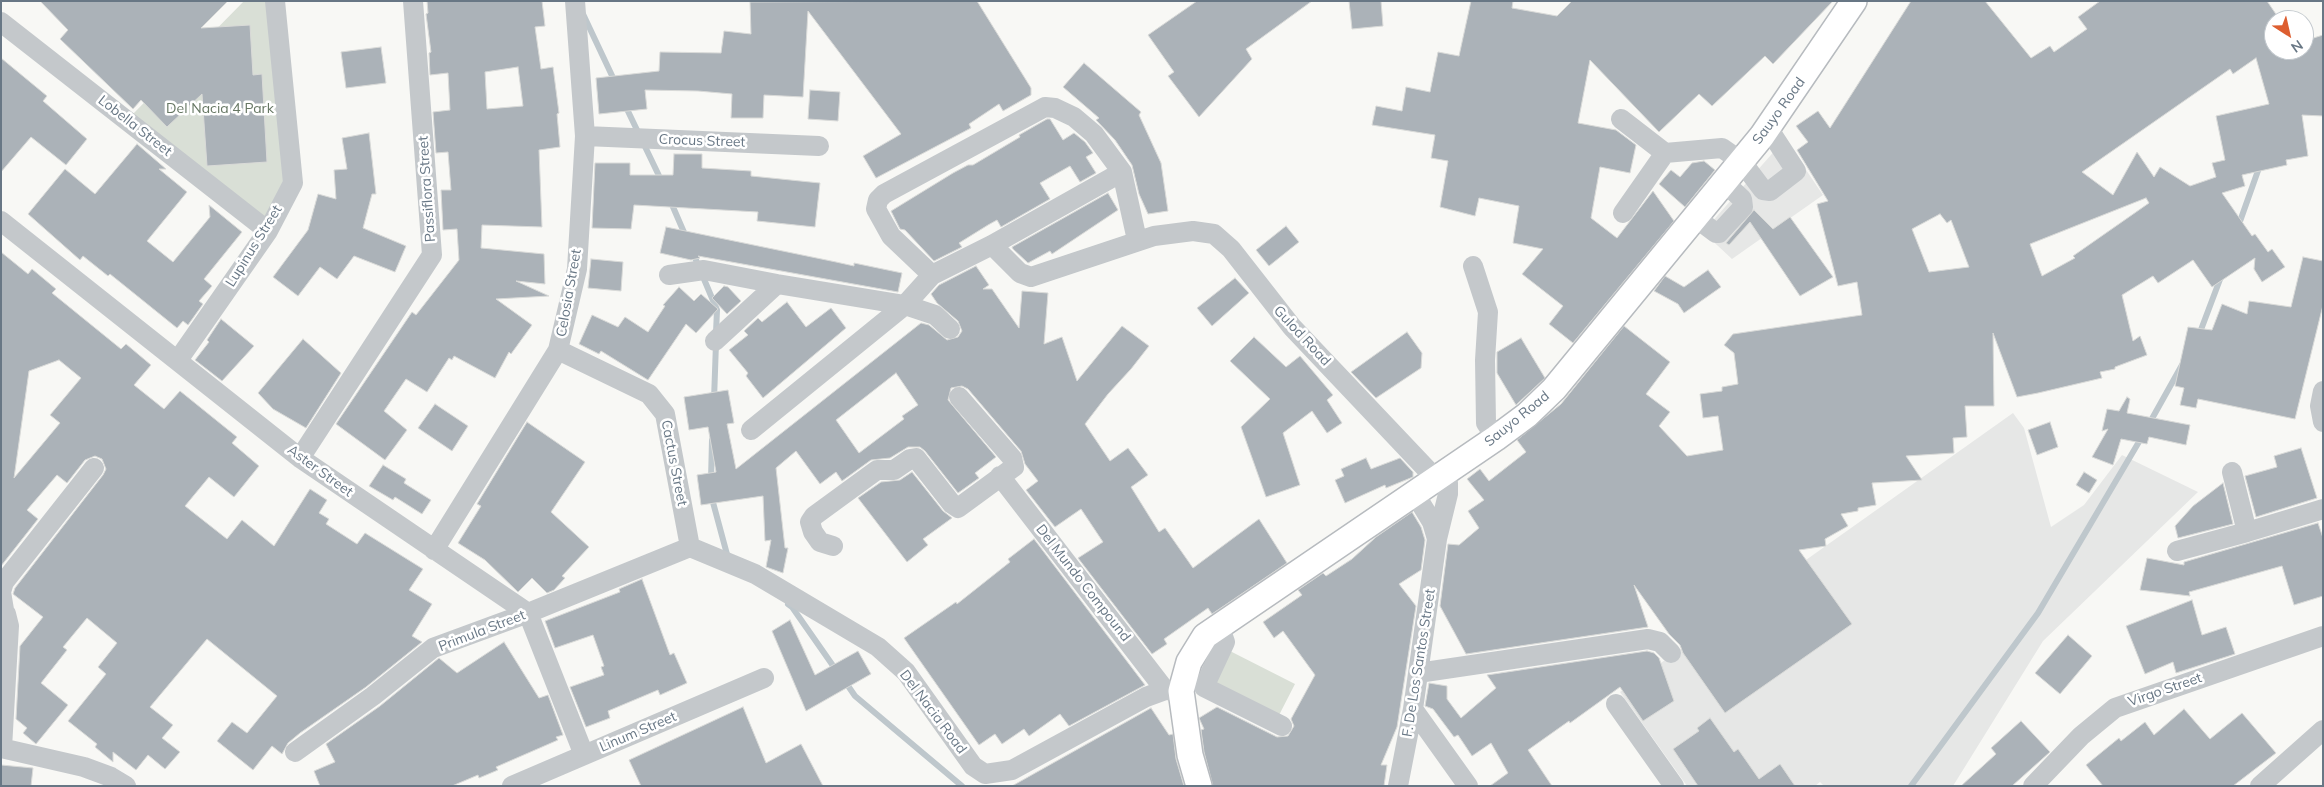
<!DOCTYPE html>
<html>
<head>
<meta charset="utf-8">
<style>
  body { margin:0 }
  #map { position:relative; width:2324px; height:787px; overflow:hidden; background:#f8f8f5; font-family:Mulish,sans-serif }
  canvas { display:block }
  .frame { position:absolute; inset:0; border:2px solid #687785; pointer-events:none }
  .north { position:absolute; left:2264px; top:10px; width:50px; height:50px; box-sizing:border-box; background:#fff; border:1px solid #c3c9ce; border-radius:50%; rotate:145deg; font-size:14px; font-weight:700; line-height:20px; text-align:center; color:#687785 }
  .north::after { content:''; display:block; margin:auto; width:18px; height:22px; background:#dd5e30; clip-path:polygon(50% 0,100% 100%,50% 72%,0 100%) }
</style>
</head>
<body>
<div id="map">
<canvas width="2324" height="787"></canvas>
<div class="frame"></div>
<div class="north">N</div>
</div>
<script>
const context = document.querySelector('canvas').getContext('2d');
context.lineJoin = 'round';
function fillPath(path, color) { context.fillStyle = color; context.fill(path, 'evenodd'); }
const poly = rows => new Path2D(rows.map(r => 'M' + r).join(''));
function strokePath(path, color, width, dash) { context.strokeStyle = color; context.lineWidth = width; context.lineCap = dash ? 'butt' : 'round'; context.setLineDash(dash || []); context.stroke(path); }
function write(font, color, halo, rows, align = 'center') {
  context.font = font + ' Mulish,sans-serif'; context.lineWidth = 5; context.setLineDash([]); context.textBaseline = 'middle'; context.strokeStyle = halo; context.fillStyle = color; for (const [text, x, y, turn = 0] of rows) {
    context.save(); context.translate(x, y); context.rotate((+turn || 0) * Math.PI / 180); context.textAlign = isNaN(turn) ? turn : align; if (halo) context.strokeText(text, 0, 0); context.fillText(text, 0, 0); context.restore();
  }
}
const built = poly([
  [1785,139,1823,195,1732,259,1703,232],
  [2013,413,2024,428,2051,527,2084,505,2122,455,2198,492,2043,641,1953,786,1824,786,1820,782,1815,786,1687,786,1620,692]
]);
const green = poly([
  [244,1,270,1,287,183,264,223,133,114],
  [1228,650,1295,684,1276,721,1209,687]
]);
const stream = poly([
  [583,14,615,82],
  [625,105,662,182],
  [670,200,686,237],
  [2238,227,2260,165],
  [693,253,717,310,716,333],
  [2199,335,2222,274],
  [714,400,716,343],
  [2149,424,2182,365],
  [711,480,712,440],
  [711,495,728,558],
  [788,604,792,607,836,670],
  [844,680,855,696,962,786],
  [1911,786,2038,613,2143,435]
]);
const building = poly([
  [40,1,228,1,201,28,250,25,253,75,262,74,267,162,207,166,202,94,167,127,141,100,133,109,60,39,68,30,40,1],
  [427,1,542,1,545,26,535,27,541,69,553,67,559,113,557,114,560,147,539,150,542,227,482,225,481,248,544,254,545,284,516,281,549,296,496,299,532,325,511,354,509,352,495,378,454,356,452,360,449,358,427,392,406,379,384,411,407,430,385,460,336,424,412,312,416,315,459,260,457,229,443,230,441,190,451,190,448,152,436,153,433,112,450,110,448,73,430,75,429,53,431,52,426,14,428,13,427,1],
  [518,67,523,106,487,109,485,72,518,67],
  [977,1,1031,88,1031,95,1003,111,999,104,969,124,971,128,876,178,863,156,901,134,808,11,803,97,764,95,763,118,731,118,732,94,698,91,645,90,647,109,599,114,596,78,659,71,660,52,721,53,724,31,751,34,750,2,977,1],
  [1197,1,1312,1,1246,49,1252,59,1199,117,1168,76,1174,72,1148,35,1197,1],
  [1349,1,1381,1,1383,26,1352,29,1349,1],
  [1471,1,1513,1,1512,8,1557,16,1572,1,1833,1,1773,64,1765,56,1712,106,1699,94,1659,132,1590,60,1578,123,1616,130,1636,145,1630,173,1600,167,1591,218,1617,238,1653,191,1674,221,1573,343,1549,324,1563,306,1522,274,1543,249,1513,243,1519,206,1479,198,1475,216,1440,207,1448,161,1431,158,1435,135,1372,125,1376,106,1402,111,1406,87,1430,92,1438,52,1459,56,1471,1],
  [1911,1,1985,1,2031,58,2050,46,2054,52,2087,29,2078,17,2100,1,2267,1,2280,20,2274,20,2274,50,2304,50,2304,41,2323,35,2323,116,2302,115,2308,156,2286,160,2287,165,2242,175,2245,186,2222,193,2252,236,2255,234,2268,252,2272,249,2285,267,2262,282,2254,269,2255,258,2212,287,2193,260,2158,283,2153,276,2122,295,2133,341,2140,336,2147,355,2115,367,2115,369,2100,372,2102,378,2038,393,2017,397,1993,333,1994,406,1965,406,1967,437,1953,438,1954,453,1906,456,1922,480,1872,483,1876,505,1858,508,1858,511,1841,514,1848,526,1825,539,1826,546,1799,550,1852,624,1725,713,1683,653,1680,645,1669,634,1634,585,1648,627,1466,654,1440,606,1448,544,1459,545,1479,528,1468,511,1484,500,1467,479,1480,469,1489,481,1526,452,1517,440,1561,404,1624,326,1670,362,1646,394,1670,412,1659,426,1687,456,1723,450,1718,416,1703,418,1700,394,1722,391,1722,387,1738,384,1734,353,1724,345,1733,334,1862,315,1857,282,1838,286,1817,204,1828,201,1797,150,1808,142,1796,126,1818,111,1830,128,1911,1],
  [2256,58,2269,104,2216,116,2225,160,2212,163,2216,177,2190,186,2160,167,2154,177,2137,152,2113,195,2082,172,2230,69,2233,74,2256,58],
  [2146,198,2149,203,2073,256,2075,258,2042,276,2030,244,2146,198],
  [1940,214,1947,223,1951,220,1969,267,1929,272,1912,229,1940,214],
  [381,47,386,83,346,88,341,52,381,47],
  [1,58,47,96,43,101,87,139,66,165,31,137,1,172,1,58],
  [1084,63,1141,112,1139,115,1161,163,1168,211,1148,214,1139,194,1132,165,1115,140,1096,120,1099,118,1063,87,1084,63],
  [810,90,840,92,838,121,808,119,810,90],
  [1047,119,1050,119,1063,140,1074,133,1085,142,1093,153,1086,157,1096,173,1080,182,1070,166,1040,183,1050,199,1001,227,997,220,988,225,959,243,962,247,934,261,905,230,900,229,891,211,953,173,968,165,973,165,1020,137,1019,135,1047,119],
  [369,133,376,194,372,194,363,228,406,246,395,272,354,256,337,279,320,267,298,296,273,277,308,230,318,194,336,199,334,170,347,169,342,138,369,133],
  [137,144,166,169,159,169,187,192,147,241,173,262,210,217,209,205,242,232,204,279,212,286,199,301,203,304,188,325,183,321,177,328,110,274,108,276,83,256,80,260,28,214,65,169,95,194,137,144],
  [674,154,702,154,702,168,751,171,751,176,820,183,815,227,757,221,758,212,634,205,631,229,592,228,595,163,630,163,630,175,673,175,674,154],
  [1704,161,1715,170,1685,207,1659,184,1671,170,1680,177,1692,163,1704,161],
  [1108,193,1118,210,1052,254,1050,251,1028,263,1013,249,1012,247,1108,193],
  [1754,210,1773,229,1790,217,1833,277,1800,296,1750,222,1729,245,1726,243,1754,210],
  [1286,226,1299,242,1269,266,1256,250,1286,226],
  [666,227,836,262,854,266,854,263,902,273,898,292,698,256,700,258,691,260,660,253,666,227],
  [1,252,28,274,32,269,56,289,52,293,121,349,126,344,151,365,134,385,164,409,180,391,237,437,232,443,259,466,234,497,209,477,185,506,227,539,242,520,274,546,310,489,327,500,319,513,329,519,326,524,357,544,365,533,423,569,409,590,432,604,412,636,422,642,366,687,300,733,288,743,282,754,272,746,253,770,217,741,232,722,247,733,277,696,207,639,150,707,173,725,162,738,180,752,165,769,148,755,136,770,113,752,113,762,95,747,97,744,68,721,106,674,98,667,117,643,87,618,63,647,67,650,41,683,68,705,36,744,23,733,27,728,16,719,20,646,43,617,13,594,15,588,103,475,106,469,102,459,95,456,85,460,67,483,57,475,27,510,38,519,1,566,1,252],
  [59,360,81,378,50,415,60,423,14,478,29,371,59,360],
  [2303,257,2323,261,2323,305,2295,419,2198,399,2196,408,2180,405,2184,388,2175,386,2188,327,2212,330,2222,304,2247,314,2249,301,2291,307,2303,257],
  [591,259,623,262,621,291,588,288,591,259],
  [976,266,989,285,983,289,992,289,1019,328,1022,291,1048,293,1044,344,1062,337,1077,381,1122,326,1149,346,1131,369,1108,394,1085,424,1110,461,1128,448,1148,475,1131,487,1159,532,1165,528,1193,568,1259,519,1287,563,1212,614,1208,608,1164,639,1167,644,1152,654,1078,558,1103,542,1081,509,1055,527,1026,490,1038,481,1025,464,1021,451,968,389,962,386,951,388,948,400,996,457,975,473,979,478,958,493,925,451,920,447,908,447,890,458,871,460,842,481,836,472,820,484,796,451,776,468,785,548,788,548,783,573,766,567,771,540,765,541,763,496,701,505,697,475,716,472,708,427,689,430,684,397,728,390,734,423,727,424,736,469,921,323,929,325,947,340,958,337,962,331,958,321,937,303,931,294,939,285,976,266],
  [896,373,918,405,902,416,904,419,859,453,836,420,896,373],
  [1708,270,1721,287,1684,313,1678,304,1654,291,1665,276,1684,287,1708,270],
  [1235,278,1249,293,1212,326,1197,308,1235,278],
  [724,286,728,287,741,301,727,314,712,298,724,286],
  [679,287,694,301,701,294,718,309,696,333,686,324,648,380,601,351,599,354,579,344,592,315,618,327,625,317,648,332,665,306,663,305,679,287],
  [787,302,806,327,831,308,846,328,763,398,746,376,748,373,729,350,748,335,744,331,758,318,762,322,787,302],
  [221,319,254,346,222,381,195,360,209,342,207,340,221,319],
  [1407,332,1422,353,1421,368,1376,398,1351,372,1407,332],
  [1254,337,1286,367,1300,356,1333,395,1327,400,1342,423,1327,433,1312,411,1283,433,1300,485,1266,497,1241,427,1270,399,1230,361,1254,337],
  [1521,338,1545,378,1516,405,1497,373,1497,352,1521,338],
  [303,339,341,373,306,428,273,409,258,393,303,339],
  [2127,397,2130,399,2127,413,2190,425,2186,445,2149,437,2147,444,2121,439,2113,465,2092,457,2108,429,2102,431,2107,409,2119,411,2127,397],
  [435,404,468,426,452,451,418,428,435,404],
  [527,422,585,462,551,512,589,547,562,576,565,578,554,590,547,593,532,578,518,592,485,560,458,543,481,506,477,504,527,422],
  [2050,422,2058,447,2037,455,2028,430,2050,422],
  [2301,448,2317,498,2256,517,2245,476,2277,467,2274,456,2301,448],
  [1366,458,1371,469,1400,458,1413,472,1413,477,1386,488,1385,485,1345,503,1335,480,1344,476,1341,469,1366,458],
  [383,465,406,479,404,483,431,500,422,514,395,497,393,500,369,486,383,465],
  [912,472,943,511,952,518,923,539,928,545,907,562,858,498,881,482,900,480,912,472],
  [2084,472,2097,480,2089,493,2076,485,2084,472],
  [2223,483,2233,524,2178,538,2175,526,2193,506,2223,483],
  [1412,512,1421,527,1425,540,1421,570,1399,584,1416,606,1397,727,1381,765,1387,765,1384,786,1213,786,1204,752,1201,730,1204,729,1199,718,1217,707,1277,737,1288,736,1294,726,1291,719,1315,675,1283,631,1274,638,1263,622,1302,595,1298,590,1323,573,1326,576,1352,559,1376,537,1412,512],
  [2318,523,2323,538,2323,596,2294,605,2282,566,2189,592,2190,596,2140,590,2147,558,2184,565,2184,562,2318,523],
  [1034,539,1145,685,1069,726,1060,714,1029,736,1024,729,1002,744,995,734,979,745,904,638,956,602,957,604,1010,562,1008,559,1034,539],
  [642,579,670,655,674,653,687,683,660,695,658,690,608,711,610,718,586,727,570,687,604,675,601,667,604,666,593,635,555,648,545,621,620,592,619,589,642,579],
  [2192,600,2202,635,2226,627,2235,654,2176,673,2173,662,2145,674,2126,626,2192,600],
  [790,620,815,675,858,651,871,674,806,711,772,631,790,620],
  [2068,635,2092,656,2060,694,2035,673,2068,635],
  [504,642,539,698,548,695,563,735,556,737,558,740,496,767,498,770,479,778,478,775,452,786,320,786,314,771,335,762,326,744,380,706,439,658,457,673,504,642],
  [1647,651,1654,653,1659,658,1674,701,1643,721,1620,687,1570,723,1569,721,1528,750,1552,786,1490,786,1508,773,1491,743,1472,756,1458,735,1454,737,1433,709,1425,706,1429,683,1447,686,1447,699,1461,718,1496,688,1487,675,1647,651],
  [743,707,766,763,801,744,823,786,641,786,629,760,743,707],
  [1151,708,1169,735,1173,734,1176,759,1184,786,1012,786,1151,708],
  [2184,709,2210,739,2242,713,2276,753,2233,786,2103,786,2086,765,2119,738,2121,741,2145,722,2154,735,2184,709],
  [1710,718,1734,752,1738,749,1759,779,1780,764,1795,786,1698,786,1673,749,1699,731,1697,728,1710,718],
  [2021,721,2050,752,2012,786,1961,786,1996,754,1991,748,2021,721],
  [1,765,33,768,31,786,1,786,1,765]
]);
const minor = poly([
  [1,22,268,231],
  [1621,119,1665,153],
  [585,136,819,146],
  [1623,213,1665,153,1722,148,1742,162,1763,190,1770,191,1796,171,1768,128],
  [1696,218,1716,233,1719,233,1743,207,1742,199,1725,183],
  [1,221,300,458,528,613,584,755],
  [992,245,1020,273,1031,277,1154,236,1193,231,1214,234,1231,249,1292,327,1436,479],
  [1473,266,1488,312,1485,360,1486,423,1496,438],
  [669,275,704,270,777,284,905,305,935,315,950,329],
  [932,275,891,236,876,209,878,200,884,194,1045,107,1055,108,1074,117,1094,134,1122,172,1137,240],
  [715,341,777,284],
  [558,350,649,394,665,414,690,547],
  [178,360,268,231,293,183,275,1],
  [2323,391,2320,406,2323,422],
  [751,430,905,305,932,275,992,245,1122,172],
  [300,458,432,255,413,1],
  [2232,472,2247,532,2323,509],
  [1000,476,1165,690],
  [1415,494,1432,522,1437,539],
  [833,546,820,542,813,532,810,522,814,516,877,470,894,470,910,459,916,458,952,504,958,508,1014,467,1012,458,959,397],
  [690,547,755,574,878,647,906,672,973,766,985,774,1012,770,1146,697,1165,690,1181,691],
  [434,550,558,350,577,269,585,136,575,1],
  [2177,551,2247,532],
  [1,608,6,614,9,626,2,748],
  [4,610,1,592,4,582,94,468],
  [1219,625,1225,642,1204,687,1282,726],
  [1418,673,1648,639,1660,642,1671,653],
  [1616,704,1674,786],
  [1413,709,1468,786],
  [1,748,84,767,111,777,126,786],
  [295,752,373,696,433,648,528,613,690,547],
  [512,786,764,678],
  [1398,786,1413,709,1437,539,1448,494,1448,483,1444,474],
  [2033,786,2081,736,2115,708,2323,636],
  [2260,786,2323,730]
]);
const major = poly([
  [1199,786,1190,755,1181,691,1189,662,1205,636,1496,438,1527,415,1554,389,1762,136,1854,1]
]);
const parkNames = [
  ["Del Nacia 4 Park",220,109]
];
const streetNames = [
  ["Sauyo Road",1779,111,-54],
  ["Lobella Street",135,126,38],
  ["Crocus Street",702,141,2],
  ["Passiflora Street",427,189,-94],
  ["Lupinus Street",254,246,-58],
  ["Celosia Street",569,293,-80],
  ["Gulod Road",1302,336,47],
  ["Sauyo Road",1517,419,-39],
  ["Cactus Street",674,463,79],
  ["Aster Street",320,471,36],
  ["Del Mundo Compound",1083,583,52],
  ["Primula Street",482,631,-21],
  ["F. De Los Santos Street",1419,663,-81],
  ["Virgo Street",2165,690,-19],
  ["Del Nacia Road",933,712,53],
  ["Linum Street",638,732,-23]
];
fillPath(built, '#e6e7e6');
fillPath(green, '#d9dfd6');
strokePath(stream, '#bec7cc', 6);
fillPath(building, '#abb2b8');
strokePath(building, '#d9dad8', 1);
strokePath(major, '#b7bbbf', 28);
strokePath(minor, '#c4c8cb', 20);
strokePath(major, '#fff', 25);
write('14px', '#667763', '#fff', parkNames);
write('14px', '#687785', '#fff', streetNames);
</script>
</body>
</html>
